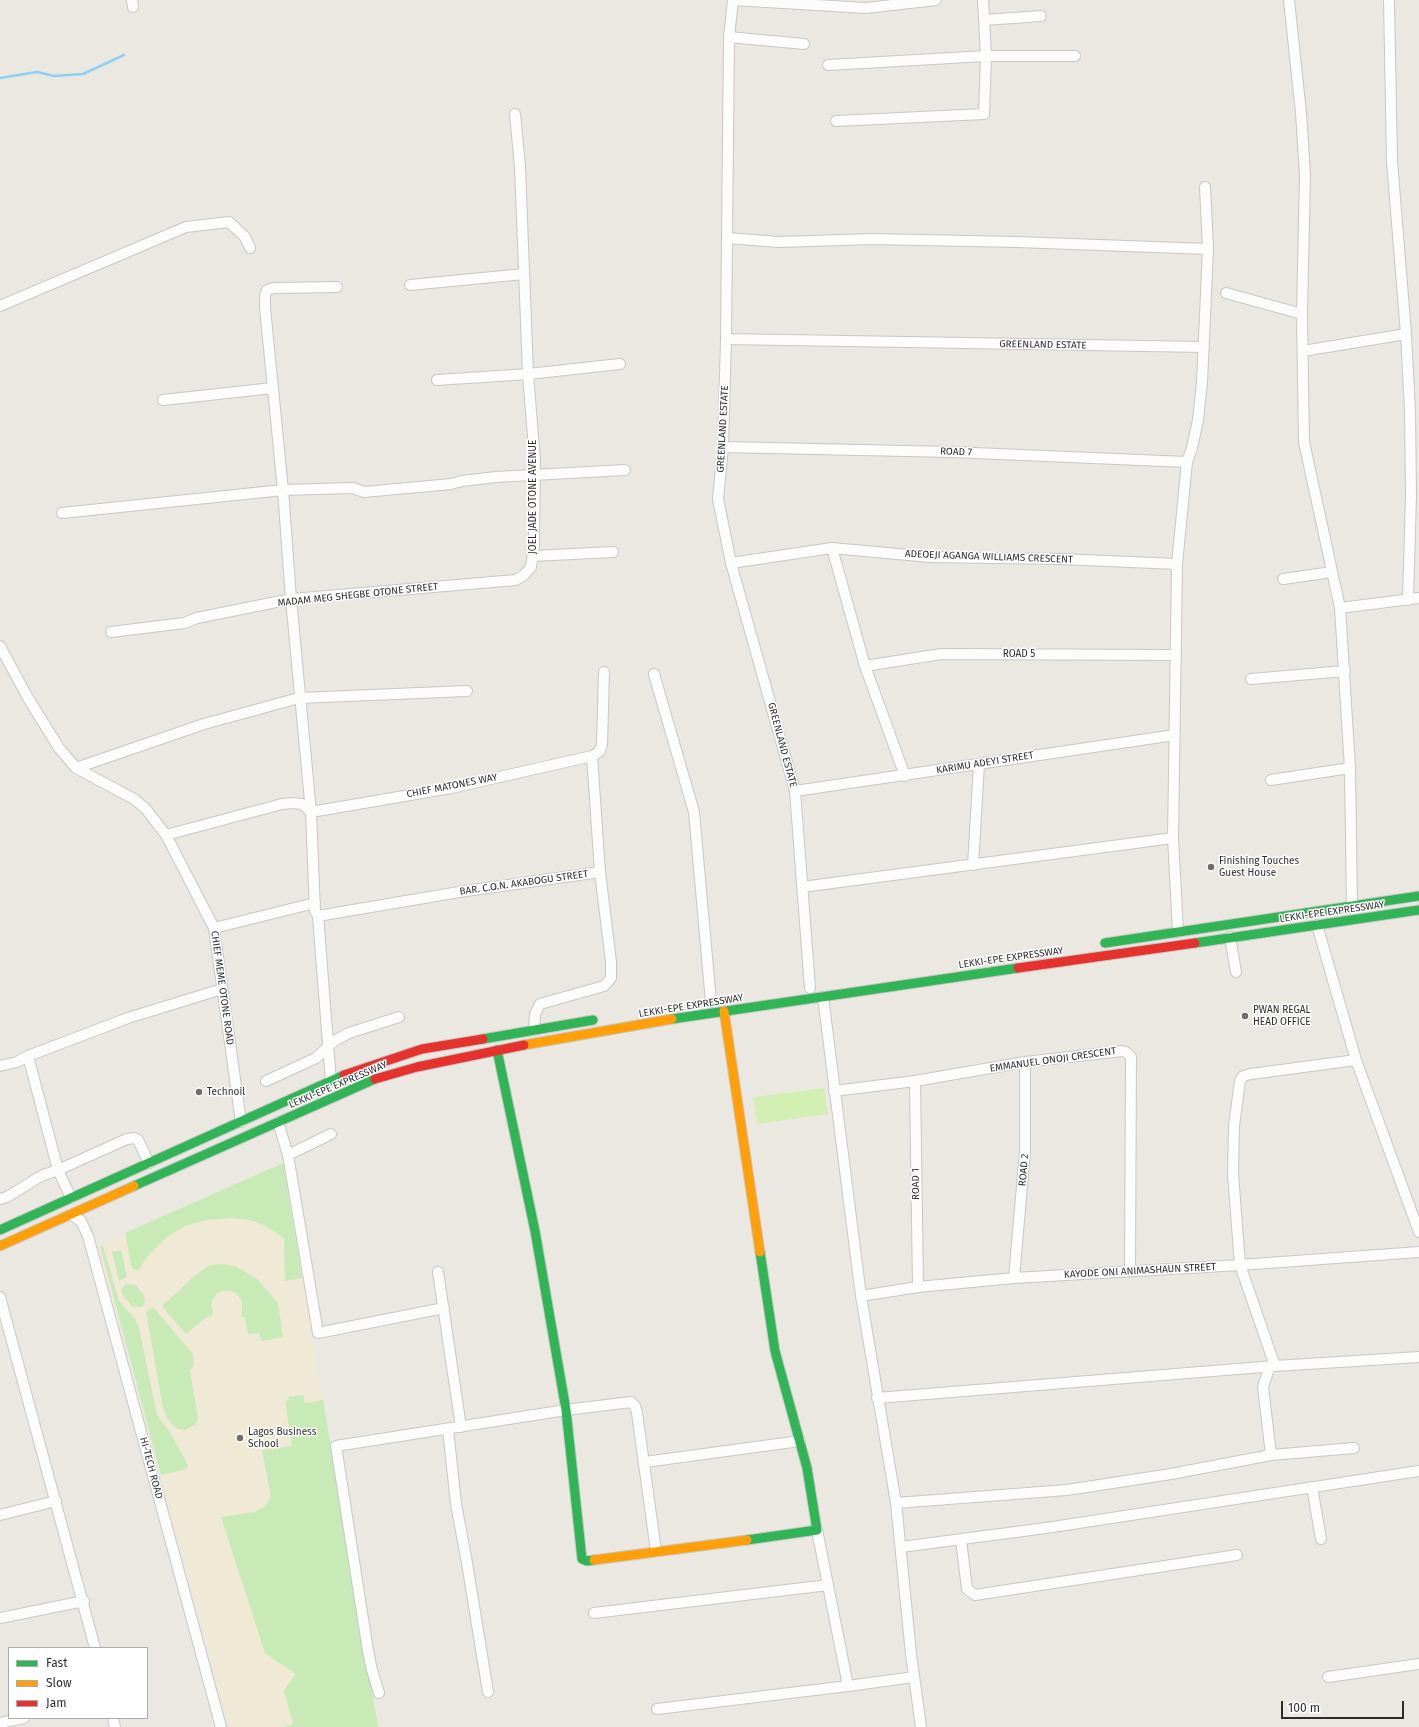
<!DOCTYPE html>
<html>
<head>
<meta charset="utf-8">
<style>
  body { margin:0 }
  #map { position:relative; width:1419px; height:1727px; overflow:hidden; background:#ebe8e1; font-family:"Fira Sans",sans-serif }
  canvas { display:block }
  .legend { position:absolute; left:8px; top:1647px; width:140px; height:72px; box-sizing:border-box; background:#fff; border:1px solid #ababab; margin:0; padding:5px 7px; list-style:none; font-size:12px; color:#2c2c2c }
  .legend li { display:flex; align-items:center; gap:8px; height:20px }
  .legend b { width:20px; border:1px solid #ababab }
  .scale { position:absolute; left:1281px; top:1701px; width:123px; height:18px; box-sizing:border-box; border:2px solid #2c2c2c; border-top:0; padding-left:5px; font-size:12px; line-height:14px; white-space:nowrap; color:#2c2c2c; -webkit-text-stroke:3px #fff; paint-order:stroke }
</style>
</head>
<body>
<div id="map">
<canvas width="1419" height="1727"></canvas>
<ul class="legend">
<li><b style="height:5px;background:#30b455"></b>Fast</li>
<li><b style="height:5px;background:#ff9f0a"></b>Slow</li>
<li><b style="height:5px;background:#e5322d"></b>Jam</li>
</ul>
<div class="scale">100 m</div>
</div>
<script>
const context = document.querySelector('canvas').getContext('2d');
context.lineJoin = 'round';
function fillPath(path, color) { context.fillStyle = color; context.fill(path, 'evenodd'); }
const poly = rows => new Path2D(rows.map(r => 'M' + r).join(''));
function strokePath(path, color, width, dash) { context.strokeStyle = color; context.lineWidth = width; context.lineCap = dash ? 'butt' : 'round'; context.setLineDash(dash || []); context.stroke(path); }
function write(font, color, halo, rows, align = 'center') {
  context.font = font + ' "Fira Sans",sans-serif'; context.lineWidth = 3; context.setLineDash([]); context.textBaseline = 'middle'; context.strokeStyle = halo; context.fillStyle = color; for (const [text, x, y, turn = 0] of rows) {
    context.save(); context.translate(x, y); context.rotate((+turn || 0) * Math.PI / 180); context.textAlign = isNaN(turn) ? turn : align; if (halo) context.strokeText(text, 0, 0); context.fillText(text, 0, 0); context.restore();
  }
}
const education = poly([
  [283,1163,378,1727,229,1727,100,1246,110,1244,109,1239,125,1237,125,1233]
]);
const green = poly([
  [283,1163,302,1278,285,1281,284,1238,264,1225,250,1220,232,1218,206,1220,185,1226,167,1237,148,1256,138,1271,132,1268,125,1233],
  [100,1246,103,1246,119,1301,136,1320,139,1328,157,1415,169,1431,188,1465,186,1469,161,1475],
  [121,1250,127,1277,119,1281,112,1252],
  [222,1264,235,1266,257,1279,278,1303,283,1337,261,1341,259,1333,248,1334,245,1317,242,1317,242,1301,236,1293,231,1291,222,1291,217,1293,212,1301,211,1306,213,1313,211,1316,205,1318,186,1334,162,1306,198,1273,210,1265],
  [126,1284,135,1285,143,1294,145,1300,143,1306,140,1307,132,1306,124,1297,121,1291],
  [153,1307,193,1354,194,1366,190,1370,198,1419,195,1425,185,1430,178,1429,173,1425,168,1420,163,1408,146,1312],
  [303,1395,305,1403,323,1400,378,1727,283,1727,293,1724,284,1690,296,1674,265,1653,221,1517,255,1512,265,1506,271,1497,262,1450,292,1446,285,1401,289,1400,288,1397]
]);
const pitch = poly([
  [824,1088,828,1114,757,1124,753,1097]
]);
const stream = poly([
  [0,78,37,72,54,76,83,74,124,55]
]);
const street = poly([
  [132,0,133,7],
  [1289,0,1301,113,1305,175,1302,314,1304,442,1340,608,1350,768,1352,907],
  [1389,0,1392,161,1406,334,1410,411,1411,496,1408,600],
  [984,20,1041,16],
  [729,37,804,44],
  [828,65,986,56,1075,56],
  [836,121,984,114,986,56,983,0],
  [727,238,779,242,872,239,1017,242,1208,249],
  [410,285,524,274],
  [1226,293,1302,314],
  [0,306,186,227,229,222,245,237,250,248],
  [726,339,729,37,733,0,866,8,936,0],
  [1303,351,1406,334],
  [437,380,528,374,620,364],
  [163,400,273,388],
  [723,447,951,452,1187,462],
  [62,513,283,490,353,488,364,492,451,484,462,481,496,477,625,470],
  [832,548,865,666,905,776],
  [533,556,613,552],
  [731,563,832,548,930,557,1060,559,1177,564],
  [1283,579,1332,572],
  [1340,608,1419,598],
  [111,632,184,623,197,618,291,599,516,580,524,575,531,567,534,545,535,461,528,374,520,167,515,114],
  [0,646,28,698,59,748,76,768,134,799,146,809,166,835,214,928,241,1122],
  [865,666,941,654,1175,655],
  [654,674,694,812,711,1002],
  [1251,679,1345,671],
  [76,768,204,724,299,698,467,691],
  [1271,780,1350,768],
  [795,791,1175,735],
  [166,835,282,804,293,803,302,804,311,812,451,788,592,756],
  [973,865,979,764],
  [802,887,1173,838],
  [318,916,459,892,600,872],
  [1317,925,1356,1060,1419,1232],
  [214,928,315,903],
  [1178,932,1173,838,1177,564,1187,462,1192,448,1198,420,1202,382,1208,249,1205,187],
  [1230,937,1236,972],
  [810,988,795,791,731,563,718,499,723,447,726,339,1204,347],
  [823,997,861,1296,896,1503,911,1654,921,1727],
  [534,1030,535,1014,540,1004,604,986,611,978,611,962,600,872,592,756,599,752,602,745,604,672],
  [28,1056,128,1018,222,989],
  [1356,1060,1251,1074,1243,1076,1240,1081,1234,1126,1233,1174,1240,1265,1275,1366,1419,1357],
  [0,1066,17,1062,28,1056,58,1170,41,1176,7,1197,0,1199],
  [266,1081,316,1058,334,1041,349,1033,399,1017],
  [915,1081,918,1287],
  [331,1082,318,916,315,911,311,812,291,599,283,490,265,308,265,295,267,290,274,288,337,287],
  [834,1091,915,1081,1025,1062,1122,1051,1126,1052,1131,1057,1130,1271],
  [278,1122,288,1155,318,1333,444,1308],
  [288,1155,331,1134],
  [71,1198,58,1170,127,1139,134,1138,138,1140,149,1163],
  [72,1215,81,1221,88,1236,221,1727],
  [438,1272,461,1427],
  [1014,1278,1025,1151,1025,1062],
  [861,1296,918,1287,1014,1278,1240,1265,1419,1252],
  [0,1297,95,1648],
  [1270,1366,1263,1387,1271,1455,1354,1448],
  [877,1398,1275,1366],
  [448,1429,456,1504,467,1563,488,1692],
  [645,1462,800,1441],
  [1312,1487,1321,1539],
  [896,1503,1067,1490,1171,1474,1271,1455],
  [0,1515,56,1501],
  [817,1530,848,1686,914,1677],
  [961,1540,967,1589,975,1595,1237,1555],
  [901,1547,1046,1528,1419,1471],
  [594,1613,828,1585],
  [0,1618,84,1601],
  [1328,1677,1419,1664],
  [379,1693,372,1670,368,1651,336,1446,566,1410,631,1402,635,1406,637,1413,656,1551],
  [657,1709,848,1686],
  [113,1718,115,1727],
  [0,1723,24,1718]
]);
const fast = poly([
  [1105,943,1419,896],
  [1195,943,1419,910],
  [672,1019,1018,968],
  [483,1039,593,1020],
  [497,1050,535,1231,566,1410,582,1559,587,1561,594,1560],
  [134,1186,375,1079],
  [0,1230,344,1075],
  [747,1540,817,1530,807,1468,775,1351,760,1252]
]);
const slow = poly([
  [724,1011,760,1252],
  [524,1045,672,1019],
  [0,1246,134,1186],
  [594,1560,747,1540]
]);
const jam = poly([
  [1018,968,1195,943],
  [344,1075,422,1049,483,1039],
  [375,1079,417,1067,524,1045]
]);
const markers = [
  [1211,867,4,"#6f6e6b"],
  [1245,1016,4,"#6f6e6b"],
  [199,1092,4,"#6f6e6b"],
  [240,1438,4,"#6f6e6b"]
];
const streetNames = [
  ["GREENLAND ESTATE",1043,345,1],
  ["GREENLAND ESTATE",723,429,-87],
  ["ROAD 7",956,452,2],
  ["JOEL JADE OTONE AVENUE",533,497,-90],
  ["ADEOEJI AGANGA WILLIAMS CRESCENT",989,557,2],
  ["MADAM MEG SHEGBE OTONE STREET",358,595,-6],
  ["ROAD 5",1019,654],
  ["GREENLAND ESTATE",782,745,75],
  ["KARIMU ADEYI STREET",985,763,-9],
  ["CHIEF MATONES WAY",452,786,-11],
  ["BAR. C.O.N. AKABOGU STREET",524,883,-8],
  ["LEKKI-EPE EXPRESSWAY",1332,912,-8],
  ["LEKKI-EPE EXPRESSWAY",1011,958,-8],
  ["CHIEF MEME OTONE ROAD",222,988,82],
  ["LEKKI-EPE EXPRESSWAY",691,1006,-9],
  ["EMMANUEL ONOJI CRESCENT",1053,1060,-8],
  ["LEKKI-EPE EXPRESSWAY",338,1085,-23],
  ["ROAD 2",1024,1170,-85],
  ["ROAD 1",916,1184,-91],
  ["KAYODE ONI ANIMASHAUN STREET",1140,1271,-3],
  ["HI-TECH ROAD",151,1468,75]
];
const poiNames = [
  ["Finishing Touches",1219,861],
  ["Guest House",1219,873],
  ["PWAN REGAL",1253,1010],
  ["HEAD OFFICE",1253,1022],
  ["Technoil",207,1092],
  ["Lagos Business",248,1432],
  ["School",248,1444]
];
fillPath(education, '#efe9d5');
fillPath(green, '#c7eab7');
fillPath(pitch, '#d3efb4');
strokePath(stream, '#8ed0f4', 2.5);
strokePath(street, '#c8c7c7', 12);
strokePath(fast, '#c8c7c7', 11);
strokePath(slow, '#c8c7c7', 11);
strokePath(jam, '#c8c7c7', 11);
strokePath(street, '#fcfcfa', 10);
strokePath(fast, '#30b455', 9);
strokePath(slow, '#ff9f0a', 9);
strokePath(jam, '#e5322d', 9);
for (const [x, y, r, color] of markers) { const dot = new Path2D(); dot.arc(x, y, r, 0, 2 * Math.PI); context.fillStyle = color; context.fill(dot); strokePath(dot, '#fff', 1.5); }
write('10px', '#2c2c2c', '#fff', streetNames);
write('10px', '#2c2c2c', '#fff', poiNames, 'left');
</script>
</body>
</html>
